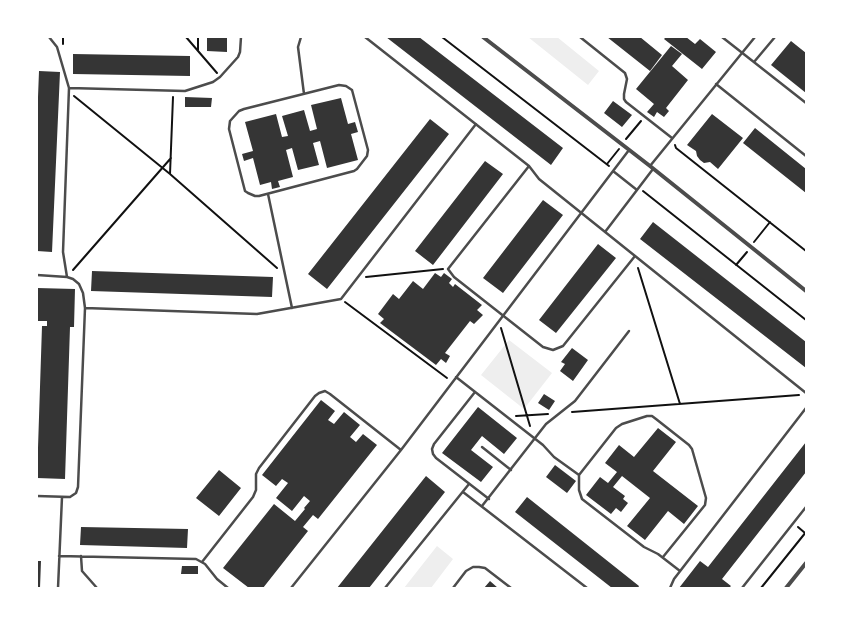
<!DOCTYPE html>
<html>
<head>
<meta charset="utf-8">
<style>
  body { margin:0 }
  #map { position:relative; width:843px; height:625px; overflow:hidden; background:#fff; font-family:Overpass,sans-serif }
  canvas { display:block }
  .frame { position:absolute; inset:0; border:38px solid #fff; pointer-events:none }
</style>
</head>
<body>
<div id="map">
<canvas width="843" height="625"></canvas>
<div class="frame"></div>
</div>
<script>
const context = document.querySelector('canvas').getContext('2d');
context.lineJoin = 'round';
function fillPath(path, color) { context.fillStyle = color; context.fill(path, 'evenodd'); }
const poly = rows => new Path2D(rows.map(r => 'M' + r).join(''));
function strokePath(path, color, width, dash) { context.strokeStyle = color; context.lineWidth = width; context.lineCap = dash ? 'butt' : 'round'; context.setLineDash(dash || []); context.stroke(path); }
const green = poly([
  [528,37,557,37,599,71,588,85],
  [509,340,552,373,524,409,481,375],
  [437,546,453,559,431,588,404,588]
]);
const building = poly([
  [207,37,227,37,227,52,207,51],
  [386,37,419,37,563,148,551,165],
  [607,37,640,37,662,55,650,71],
  [666,37,686,37,695,44,700,39,716,52,702,69,664,39],
  [791,41,806,53,806,93,771,65],
  [671,46,682,54,672,66,688,80,666,108,669,111,664,117,657,112,654,117,647,112,654,104,636,89],
  [73,54,190,56,190,76,73,74],
  [39,71,60,72,52,252,37,251,37,123],
  [185,97,212,98,211,107,185,107],
  [341,98,348,124,355,122,358,132,351,134,358,160,327,168,320,141,313,143,319,165,298,170,292,148,286,150,293,177,278,181,280,187,272,189,271,182,260,185,253,158,244,161,242,154,253,151,245,122,276,114,282,137,288,136,282,116,304,110,310,131,317,129,311,105],
  [613,101,632,115,622,127,604,113],
  [712,114,743,138,718,169,710,162,704,163,700,160,697,156,696,151,687,145],
  [430,119,449,134,327,289,308,274],
  [755,128,806,169,806,193,743,143],
  [485,161,503,174,433,265,415,251],
  [543,200,563,215,503,293,483,278],
  [653,222,806,342,806,368,640,239],
  [598,244,616,258,556,333,539,320],
  [92,271,273,277,272,297,91,291],
  [435,273,441,277,444,273,452,279,449,283,453,287,455,284,482,305,477,310,483,315,474,324,470,321,445,353,450,356,446,363,441,359,436,365,380,323,384,319,378,314,393,294,399,299,413,281,423,289],
  [37,288,75,289,74,327,70,327,65,479,37,478,42,326,47,326,47,321,37,321],
  [572,348,588,360,573,381,560,371,565,364,561,362],
  [544,394,555,401,549,410,538,403],
  [321,400,335,411,328,420,334,424,344,412,360,425,350,437,356,442,363,434,377,445,318,519,313,515,303,527,308,531,263,588,249,588,223,568,274,504,295,521,305,509,304,508,310,501,304,496,292,511,276,498,288,483,282,479,276,486,262,475],
  [478,407,517,438,504,454,482,436,471,450,493,467,481,482,442,453],
  [658,428,676,442,653,471,698,506,684,524,668,511,645,540,627,526,650,498,622,476,613,487,625,496,623,499,628,503,621,512,616,508,611,514,586,495,600,477,608,483,617,472,605,463,619,445,634,457],
  [806,442,806,472,722,579,731,586,729,588,679,588,700,561,708,567],
  [555,465,576,481,567,493,546,477],
  [219,470,241,488,219,516,196,498],
  [426,476,445,492,369,588,337,588],
  [527,497,639,586,638,588,612,588,515,512],
  [81,527,188,529,187,548,80,545],
  [37,561,41,561,40,588,37,588],
  [182,566,198,566,198,574,181,574],
  [490,581,498,588,484,588]
]);
const path = poly([
  [186,37,217,73],
  [442,37,609,166],
  [63,44,63,37],
  [198,50,198,37],
  [74,96,170,174,277,268],
  [626,139,641,121],
  [675,145,676,148,806,251],
  [607,164,619,149],
  [170,174,173,97],
  [643,191,806,320],
  [754,242,770,222],
  [736,265,747,252],
  [638,268,680,404],
  [73,270,171,158],
  [366,277,443,269],
  [345,302,447,378],
  [501,328,530,426],
  [572,412,799,395],
  [516,416,548,414],
  [798,527,805,533],
  [761,588,806,532]
]);
const service = poly([
  [49,37,57,47,69,88,185,91,213,82,220,77,238,57,240,52,241,37],
  [301,37,298,47,304,94],
  [365,37,529,166,539,179,806,393],
  [580,37,625,73,627,79,624,94,624,99,626,102,672,138],
  [722,37,806,103],
  [754,62,775,37],
  [716,84,806,156],
  [339,85,346,86,352,90,368,150,367,156,357,169,354,171,259,196,255,196,248,193,245,191,229,129,230,121,239,111,244,109,339,85],
  [529,166,448,269,454,277,543,347,553,350,563,346,635,256],
  [650,166,755,37],
  [637,190,653,169],
  [268,194,292,308],
  [605,232,637,190,613,171],
  [37,275,67,277,73,279,79,284,83,293,85,308,257,314,341,299,476,124],
  [67,277,63,252,69,88],
  [456,377,543,445,554,457,579,475],
  [475,392,434,444,432,449,433,454,436,458,489,499],
  [482,447,511,470],
  [463,492,587,588],
  [37,496,70,497,76,493,78,487,85,308],
  [482,506,546,424,575,401,629,331],
  [59,556,196,559,205,564,217,579,228,588],
  [81,556,82,571,97,588],
  [663,557,705,505,706,498,692,449,689,445,656,419,652,416,647,416,622,424,616,428,579,475,579,490,582,499,644,547,658,554,680,571],
  [202,562,253,497,256,490,256,474,259,468,315,396,319,393,325,391,330,394,401,450],
  [58,588,62,497],
  [291,588,401,450,629,150],
  [385,588,469,484],
  [453,588,466,571,473,567,479,567,485,568,511,588],
  [670,588,674,579,806,408],
  [742,588,806,507]
]);
const minor = poly([
  [483,37,650,166,806,291],
  [786,588,806,563]
]);
fillPath(green, '#eee');
fillPath(building, '#353535');
strokePath(path, '#111', 2);
strokePath(service, '#4c4c4c', 2.5);
strokePath(minor, '#4c4c4c', 4);
</script>
</body>
</html>
